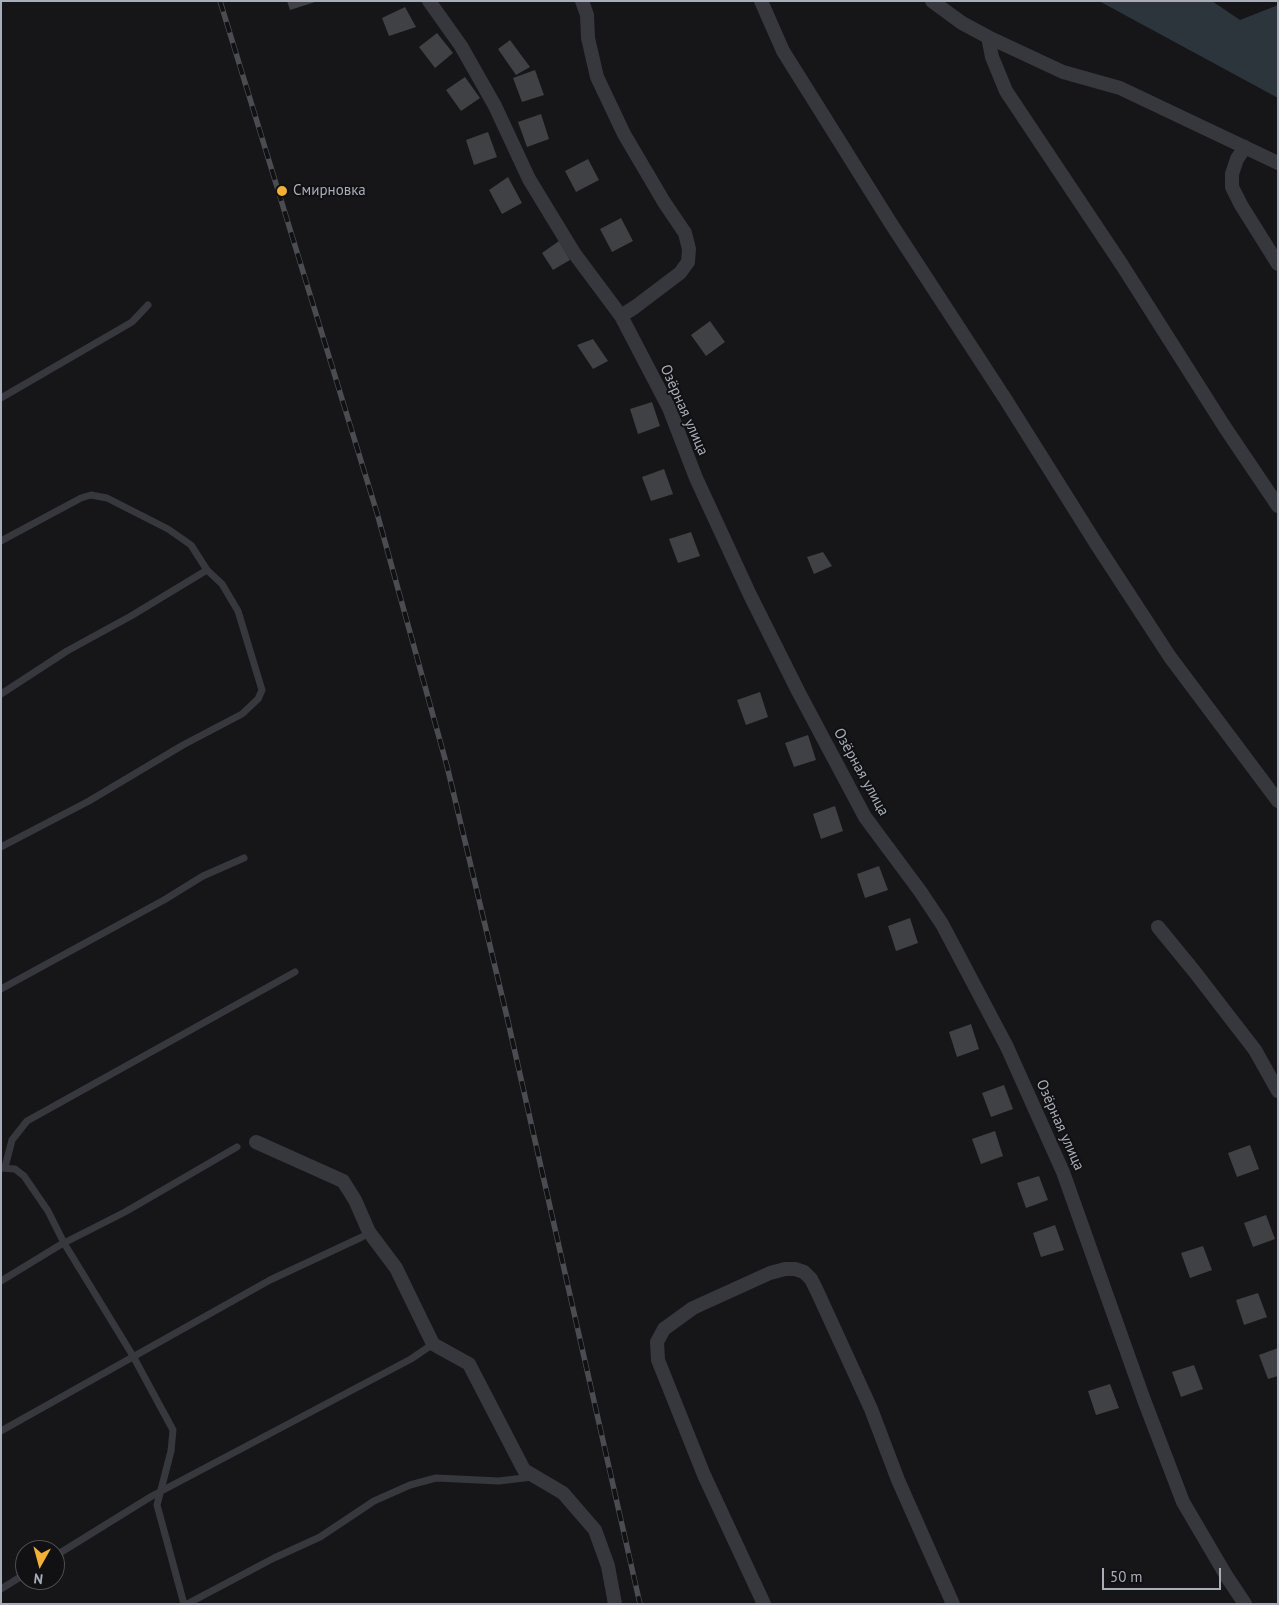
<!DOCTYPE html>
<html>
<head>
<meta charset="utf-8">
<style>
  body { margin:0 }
  #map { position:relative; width:1279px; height:1605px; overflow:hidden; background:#161618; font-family:"PT Sans",sans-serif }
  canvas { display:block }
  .frame { position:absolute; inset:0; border:2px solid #a8adb8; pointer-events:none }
  .north { position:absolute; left:15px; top:1540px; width:50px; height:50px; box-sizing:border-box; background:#111113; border:1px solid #4d4f55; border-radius:50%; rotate:187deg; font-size:14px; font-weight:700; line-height:20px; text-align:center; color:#a8adb8 }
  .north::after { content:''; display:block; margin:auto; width:18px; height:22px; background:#f2b134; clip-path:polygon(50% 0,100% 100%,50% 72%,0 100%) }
  .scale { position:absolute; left:1102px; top:1568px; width:119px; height:22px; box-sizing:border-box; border:2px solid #a8adb8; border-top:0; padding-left:6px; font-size:15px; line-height:18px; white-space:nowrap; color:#a8adb8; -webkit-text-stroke:4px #111113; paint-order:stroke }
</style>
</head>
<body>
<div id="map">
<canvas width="1279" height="1605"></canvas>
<div class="frame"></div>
<div class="north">N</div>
<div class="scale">50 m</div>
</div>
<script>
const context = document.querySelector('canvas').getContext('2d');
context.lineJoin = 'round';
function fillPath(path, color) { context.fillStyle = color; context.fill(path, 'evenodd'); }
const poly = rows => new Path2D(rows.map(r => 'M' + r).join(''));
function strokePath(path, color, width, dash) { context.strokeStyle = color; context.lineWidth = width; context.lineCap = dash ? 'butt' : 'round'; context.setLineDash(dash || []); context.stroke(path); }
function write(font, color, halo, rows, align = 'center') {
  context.font = font + ' "PT Sans",sans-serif'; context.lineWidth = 4; context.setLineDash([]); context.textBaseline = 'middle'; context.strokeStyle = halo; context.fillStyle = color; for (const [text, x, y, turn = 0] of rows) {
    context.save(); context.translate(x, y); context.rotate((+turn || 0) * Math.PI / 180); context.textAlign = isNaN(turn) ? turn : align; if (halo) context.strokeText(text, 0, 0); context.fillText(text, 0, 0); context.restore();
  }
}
const water = poly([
  [1099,1,1212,1,1240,20,1278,5,1278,98]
]);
const building = poly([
  [287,1,315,1,315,2,290,10],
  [405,7,416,27,389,36,382,18],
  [437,33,453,53,435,68,419,47],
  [510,40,530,67,516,75,498,49],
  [535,70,544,95,522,102,513,78],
  [465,77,480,98,461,111,446,90],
  [541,114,549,139,527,147,518,122],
  [488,132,497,157,474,165,466,140],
  [588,159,599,180,576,192,565,171],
  [508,177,522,203,502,214,489,190],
  [621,218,633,241,612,252,600,229],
  [559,241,570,260,553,270,542,253],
  [710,321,725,342,706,356,691,335],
  [593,339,608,361,593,369,577,345],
  [652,402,660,426,638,434,630,409],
  [664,469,673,494,651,501,642,477],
  [691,532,700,556,678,563,669,539],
  [823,552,832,566,814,574,807,557],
  [760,692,768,717,746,725,737,700],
  [808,735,816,760,794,767,785,743],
  [835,806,843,831,821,839,813,814],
  [879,866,888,890,865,898,857,874],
  [910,918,918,943,896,951,888,926],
  [971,1024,979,1049,957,1057,949,1032],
  [1004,1085,1013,1109,991,1117,982,1093],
  [995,1131,1003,1156,981,1164,972,1139],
  [1250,1145,1259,1169,1237,1177,1228,1153],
  [1039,1176,1048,1200,1026,1208,1017,1183],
  [1266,1215,1275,1239,1253,1247,1244,1223],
  [1055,1225,1064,1250,1041,1257,1033,1233],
  [1203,1246,1212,1270,1190,1278,1181,1253],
  [1258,1293,1267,1317,1244,1325,1236,1300],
  [1278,1348,1278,1376,1268,1379,1259,1355],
  [1194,1365,1203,1389,1181,1397,1172,1372],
  [1110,1384,1119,1408,1096,1415,1088,1391]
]);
const service = poly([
  [1,398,132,322,148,305],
  [1,541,81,498,91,495,107,498,168,529,191,545,207,570,222,584,238,611,262,690,258,699,242,714,183,745,89,801,1,847],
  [1,694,67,651,131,616,207,570],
  [1,989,164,900,203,876,244,858],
  [5,1167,12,1140,27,1121,295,972],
  [1,1168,15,1169,24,1176,48,1211,64,1243,133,1356,173,1430,171,1451,157,1505,184,1604],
  [1,1281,60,1245,125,1212,237,1147],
  [1,1431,270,1280,362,1237],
  [55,1556,152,1496,411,1359,433,1344],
  [1,1589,25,1574],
  [187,1604,274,1558,320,1537,374,1501,410,1485,436,1478,499,1481,532,1477]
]);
const minor = poly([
  [429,1,461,46,495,106,529,179,574,253,621,316],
  [582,1,587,15,588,38,597,77,624,134,664,202,685,233,689,249,688,262,680,273,635,307,621,316,669,408,696,478,750,595,798,691,865,817,920,891,942,924,1007,1047,1063,1172,1144,1400,1183,1502,1227,1577,1245,1604],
  [761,1,783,51,890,222,1006,400,1097,545,1170,657,1278,801],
  [932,1,962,23,988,37,1063,72,1120,88,1278,163],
  [988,37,992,57,1006,91,1122,265,1224,426,1278,506],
  [1245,147,1237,159,1232,174,1232,187,1241,205,1278,264],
  [1158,927,1194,971,1255,1050,1278,1091],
  [256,1142,343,1181,355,1200,369,1232,396,1268,433,1344,469,1364,524,1470,563,1493,595,1530,608,1566,615,1604],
  [764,1604,704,1475,658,1360,657,1342,664,1329,693,1308,770,1273,785,1269,795,1269,804,1272,811,1279,817,1291,871,1409,898,1480,953,1604]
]);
const rail = poly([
  [220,1,377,513,447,766,507,1017,640,1604]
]);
const markers = [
  [282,191,6,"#f2b134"]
];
const poiNames = [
  ["Смирновка",293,191]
];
const streetNames = [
  ["Озёрная улица",684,410,66],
  ["Озёрная улица",861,772,61],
  ["Озёрная улица",1060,1125,66]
];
fillPath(water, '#2c353c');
fillPath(building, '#404145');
strokePath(service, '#37383d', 7);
strokePath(minor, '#37383d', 14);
strokePath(rail, '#4a4c52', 5.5);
strokePath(rail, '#111113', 4, [11]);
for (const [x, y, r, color] of markers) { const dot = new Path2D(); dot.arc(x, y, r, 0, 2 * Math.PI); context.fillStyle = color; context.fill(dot); strokePath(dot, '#111113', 2); }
write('15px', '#a8adb8', '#111113', poiNames, 'left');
write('15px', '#a8adb8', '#111113', streetNames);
</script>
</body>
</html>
